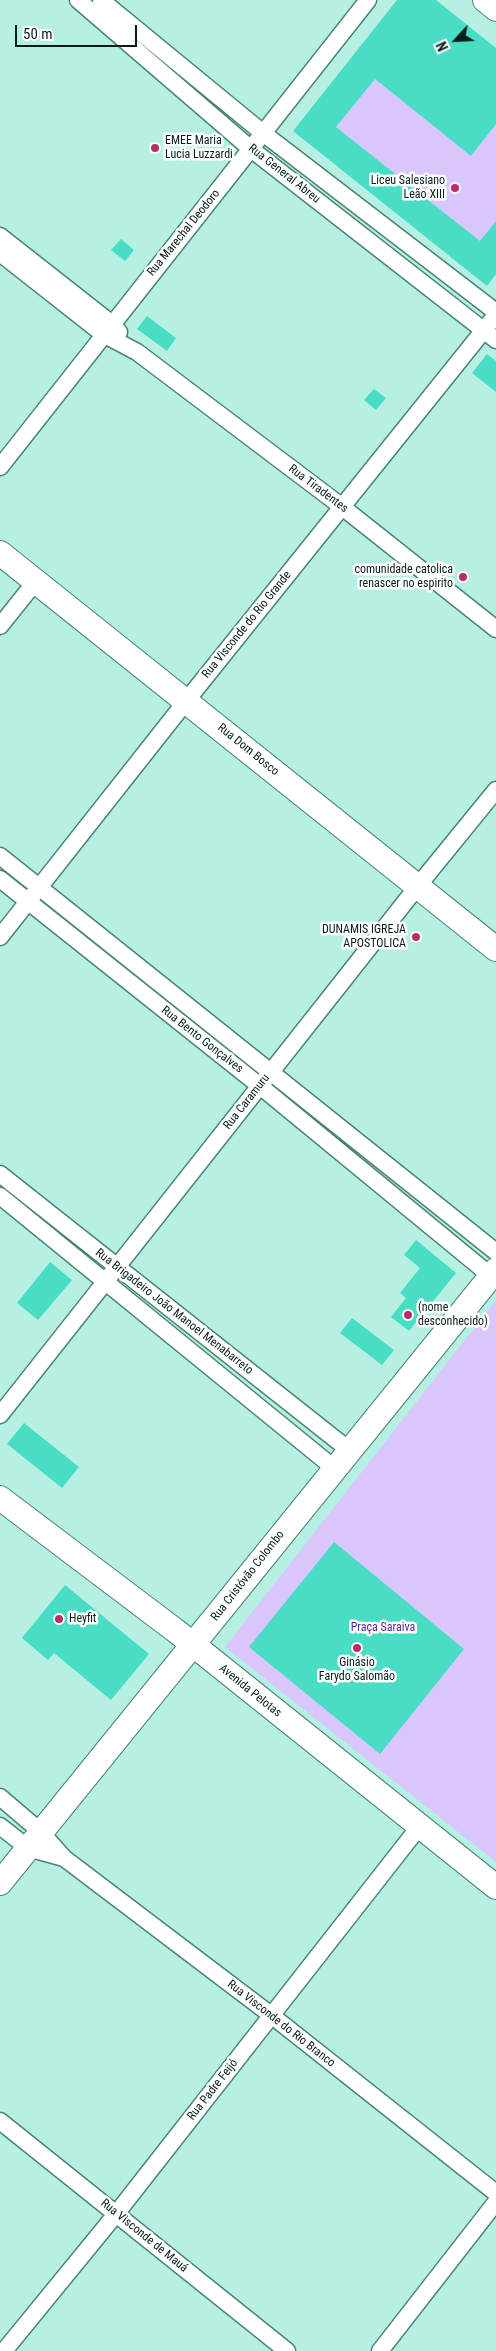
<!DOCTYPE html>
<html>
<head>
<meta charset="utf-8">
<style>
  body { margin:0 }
  #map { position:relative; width:496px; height:2351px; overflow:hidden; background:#b6f0e3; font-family:"Roboto Condensed",sans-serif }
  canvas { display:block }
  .north { position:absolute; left:431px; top:15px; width:50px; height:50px; -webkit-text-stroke:4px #fff; paint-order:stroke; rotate:245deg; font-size:14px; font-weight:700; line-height:20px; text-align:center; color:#061d19 }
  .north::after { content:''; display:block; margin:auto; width:18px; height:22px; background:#061d19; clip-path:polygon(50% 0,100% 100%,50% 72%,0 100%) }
  .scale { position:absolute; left:15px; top:25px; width:122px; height:22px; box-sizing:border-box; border:2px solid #061d19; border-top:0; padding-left:6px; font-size:15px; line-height:18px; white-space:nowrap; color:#061d19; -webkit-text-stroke:4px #fff; paint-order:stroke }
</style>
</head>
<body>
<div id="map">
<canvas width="496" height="2351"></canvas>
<div class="north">N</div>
<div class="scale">50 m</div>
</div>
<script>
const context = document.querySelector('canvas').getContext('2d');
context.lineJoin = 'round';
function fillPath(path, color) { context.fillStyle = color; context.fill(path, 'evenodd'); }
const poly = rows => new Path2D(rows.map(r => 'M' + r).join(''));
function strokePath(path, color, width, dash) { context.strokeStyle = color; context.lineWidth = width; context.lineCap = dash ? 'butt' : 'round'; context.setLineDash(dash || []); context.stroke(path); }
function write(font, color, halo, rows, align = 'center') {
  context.font = font + ' "Roboto Condensed",sans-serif'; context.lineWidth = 5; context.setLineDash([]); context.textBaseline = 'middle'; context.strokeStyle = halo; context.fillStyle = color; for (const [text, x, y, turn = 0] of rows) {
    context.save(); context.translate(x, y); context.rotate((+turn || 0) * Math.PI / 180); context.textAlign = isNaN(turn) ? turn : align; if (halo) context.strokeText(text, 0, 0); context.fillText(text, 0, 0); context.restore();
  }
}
const green = poly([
  [375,79,471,155,496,124,496,221,480,241,336,127],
  [496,1300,496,1862,225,1647]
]);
const building = poly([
  [397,0,436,0,496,48,496,124,471,156,375,79,336,127,480,241,496,221,496,274,487,286,293,131],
  [121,239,134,250,125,261,111,250],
  [147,316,176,338,167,351,137,329],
  [487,354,496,361,496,392,472,373],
  [374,389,386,398,376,410,364,400],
  [416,1240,456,1273,409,1331,391,1317,406,1298,400,1293,420,1268,404,1255],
  [50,1262,72,1280,38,1320,17,1303],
  [352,1318,394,1350,382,1365,340,1333],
  [24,1423,79,1467,62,1488,7,1444],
  [334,1542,464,1649,380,1754,249,1647],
  [65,1585,149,1654,111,1700,54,1653,48,1660,22,1638]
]);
const street = poly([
  [78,0,251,149,496,340],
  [101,0,263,133,496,312],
  [0,236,112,324,119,332],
  [0,253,103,334,137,352,341,506,496,629],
  [0,467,368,0],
  [0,626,36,581],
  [0,856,496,1252],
  [0,879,260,1086,491,1276,496,1278],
  [0,937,187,700,496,315],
  [0,1174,349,1450],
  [0,1196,334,1468],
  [0,1415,417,887,496,790],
  [0,1797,41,1832,64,1858,271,2015,496,2193],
  [0,1826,28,1848,64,1858],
  [0,2121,287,2351],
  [4,2351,116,2214,419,1827],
  [380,2351,496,2202]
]);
const secondary = poly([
  [485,0,496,9],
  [0,553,496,949],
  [0,1498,176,1631,496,1887],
  [0,1883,496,1270]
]);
const markers = [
  [155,148,5,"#b82d67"],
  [455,188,5,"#b82d67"],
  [463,577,5,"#b82d67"],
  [416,937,5,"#b82d67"],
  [408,1315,5,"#b82d67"],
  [59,1619,5,"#b82d67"],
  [357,1648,5,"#b82d67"]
];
const poiNames = [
  ["EMEE Maria",165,141],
  ["Lucia Luzzardi",165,155],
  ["Liceu Salesiano",445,181,"right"],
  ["Leão XIII",445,195,"right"],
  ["comunidade catolica",453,570,"right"],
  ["renascer no espirito",453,584,"right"],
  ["DUNAMIS IGREJA",406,930,"right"],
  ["APOSTOLICA",406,944,"right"],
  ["(nome",418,1308],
  ["desconhecido)",418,1322],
  ["Heyfit",69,1619],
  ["Ginásio",357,1663,"center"],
  ["Farydo Salomão",357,1677,"center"]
];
const streetNames = [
  ["Rua General Abreu",284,174,38],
  ["Rua Marechal Deodoro",184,233,-51],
  ["Rua Tiradentes",318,489,37],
  ["Rua Visconde do Rio Grande",247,625,-51],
  ["Rua Dom Bosco",248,750,39],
  ["Rua Bento Gonçalves",202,1040,38],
  ["Rua Caramuru",247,1102,-52],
  ["Rua Brigadeiro João Manoel Menabarreto",174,1312,38],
  ["Rua Cristóvão Colombo",248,1576,-52],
  ["Avenida Pelotas",250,1691,39],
  ["Rua Visconde do Rio Branco",281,2024,38],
  ["Rua Padre Feijó",213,2090,-52],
  ["Rua Visconde de Mauá",144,2236,39]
];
const parkNames = [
  ["Praça Saraiva",383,1628]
];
fillPath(green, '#d9c6fd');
fillPath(building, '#49ddc5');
strokePath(street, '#4c8378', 19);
strokePath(secondary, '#4c8378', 26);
strokePath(street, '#fff', 16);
strokePath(secondary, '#fff', 24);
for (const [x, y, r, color] of markers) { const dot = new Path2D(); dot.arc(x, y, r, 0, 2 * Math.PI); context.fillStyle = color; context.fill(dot); strokePath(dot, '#fff', 2); }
write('12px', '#061d19', '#fff', poiNames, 'left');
write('12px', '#061d19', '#fff', streetNames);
write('12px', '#582a8f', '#fff', parkNames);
</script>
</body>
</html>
